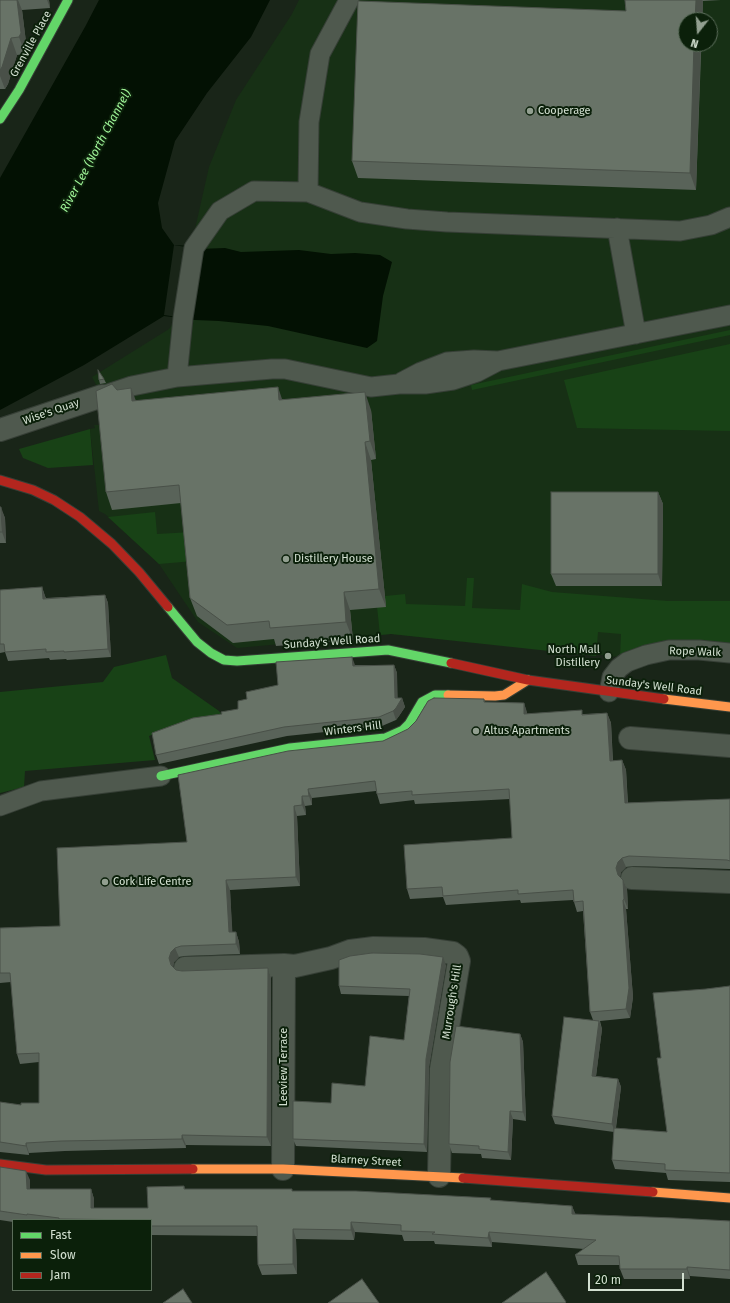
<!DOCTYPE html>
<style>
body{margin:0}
#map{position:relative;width:730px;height:1303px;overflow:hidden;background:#192518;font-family:"Fira Sans",sans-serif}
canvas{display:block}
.legend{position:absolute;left:12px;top:1219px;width:140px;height:72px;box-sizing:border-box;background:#0b200a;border:1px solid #5b6d5a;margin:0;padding:5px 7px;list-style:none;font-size:12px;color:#d3e0d1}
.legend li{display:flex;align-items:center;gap:8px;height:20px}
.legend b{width:20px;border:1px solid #5b6d5a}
.north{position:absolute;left:678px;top:12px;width:40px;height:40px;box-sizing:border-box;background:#0b200a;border:1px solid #5b6d5a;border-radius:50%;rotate:197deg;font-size:11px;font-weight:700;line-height:16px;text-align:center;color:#d3e0d1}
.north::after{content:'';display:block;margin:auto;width:14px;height:18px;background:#929f90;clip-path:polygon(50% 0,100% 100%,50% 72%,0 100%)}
.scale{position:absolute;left:588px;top:1273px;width:96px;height:18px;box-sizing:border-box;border:2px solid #d3e0d1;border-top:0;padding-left:5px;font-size:12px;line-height:14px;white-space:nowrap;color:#d3e0d1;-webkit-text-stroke:3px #0b200a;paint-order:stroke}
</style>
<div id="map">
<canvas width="730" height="1303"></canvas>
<ul class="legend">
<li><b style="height:5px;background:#63d668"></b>Fast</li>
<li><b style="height:5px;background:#ff974d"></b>Slow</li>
<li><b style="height:5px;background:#b3261e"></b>Jam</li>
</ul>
<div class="north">N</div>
<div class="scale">20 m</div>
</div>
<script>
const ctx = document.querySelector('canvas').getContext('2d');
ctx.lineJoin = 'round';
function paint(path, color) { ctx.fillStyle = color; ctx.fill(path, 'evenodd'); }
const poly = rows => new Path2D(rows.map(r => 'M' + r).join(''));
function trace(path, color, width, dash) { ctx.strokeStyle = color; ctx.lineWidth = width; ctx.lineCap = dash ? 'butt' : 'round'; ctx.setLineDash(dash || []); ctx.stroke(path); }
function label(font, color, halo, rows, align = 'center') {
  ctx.font = font + ' "Fira Sans",sans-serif'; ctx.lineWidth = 4; ctx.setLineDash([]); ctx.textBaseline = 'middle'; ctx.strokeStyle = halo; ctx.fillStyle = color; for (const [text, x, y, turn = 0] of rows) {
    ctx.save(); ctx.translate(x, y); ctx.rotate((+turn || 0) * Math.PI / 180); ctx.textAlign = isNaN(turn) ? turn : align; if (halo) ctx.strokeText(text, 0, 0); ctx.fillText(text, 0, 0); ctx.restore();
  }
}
paint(poly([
 [299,0,730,0,730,647,620,657,391,634,237,648,198,622,159,564,105,514,99,511,90,429,95,428,94,425,103,425,102,396,92,377,169,329,174,322,209,167,236,100,292,14],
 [686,20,710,20,710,44,686,44]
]), '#173015');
paint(poly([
 [730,330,730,335,472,390,471,385],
 [730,344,730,431,577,428,564,380],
 [90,429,93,465,48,468,23,458,19,449],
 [155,512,157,534,192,532,194,561,159,564,108,517],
 [467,578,474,578,472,608,520,610,522,584,552,592,668,601,730,601,730,647,620,657,621,634,598,632,596,656,391,634,380,635,376,597,405,594,406,604,465,606],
 [166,655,172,678,219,711,226,721,177,726,149,736,155,760,25,771,24,787,0,793,0,692,103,682,114,667]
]), '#184216');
paint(poly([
 [99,0,270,0,251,37,207,93,175,141,158,203,162,228,174,245,191,246,198,249,225,248,241,252,299,250,331,254,355,253,380,255,392,262,383,296,377,341,367,348,268,326,219,321,195,320,164,316,84,365,0,410,0,178,85,27]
]), '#031103');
paint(poly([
 [174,245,198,249,183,318,164,315]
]), '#192518');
const lane = poly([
 [308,192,309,122,320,54,349,0],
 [617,228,636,334],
 [177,377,183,318,194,248,220,211,254,191,308,192,360,212,407,219,447,222,680,231,711,225,730,217],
 [402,382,421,372,447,362,474,360,498,361,730,315],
 [102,396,132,386,177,377,272,369,285,369,371,387,399,384,425,384,453,380,477,372,498,361],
 [609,692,612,677,619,668,627,662,646,655,669,650,699,650,730,653],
 [0,806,41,791,161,776]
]);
const street = poly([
 [0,430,102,396],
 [630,738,730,746],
 [632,878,730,882],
 [185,968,284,965,295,966,331,958,350,951,374,948,424,949,453,953,457,956,459,961,441,1069,439,1176],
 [283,1169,284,965]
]);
const fast = poly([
 [0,119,19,90,68,0],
 [168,607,197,642,211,653,224,660,237,661,388,650,451,663],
 [161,776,290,748,385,738,403,730,409,724,422,702,435,695,448,695]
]);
const slow = poly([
 [448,695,495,696,504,695,528,680],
 [664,699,730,707],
 [193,1169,283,1169,463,1178],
 [653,1192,730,1198]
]);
const jam = poly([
 [0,480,33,490,54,500,80,517,112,544,139,572,168,607],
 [451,663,528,680,664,699],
 [0,1164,46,1170,193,1169],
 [463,1178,653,1192]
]);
trace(lane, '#363f36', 21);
trace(street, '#363f36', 24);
trace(fast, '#363f36', 11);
trace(slow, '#363f36', 11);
trace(jam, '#363f36', 11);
trace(lane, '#4f594e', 19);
trace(street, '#4f594e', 22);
trace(fast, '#63d668', 9);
trace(slow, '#ff974d', 9);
trace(jam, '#b3261e', 9);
paint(poly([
 [0,0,49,0,50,8,22,10,27,50,25,54,17,55,8,84,5,89,0,89],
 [625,0,721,0,703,1,696,190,358,178,352,161,626,11],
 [104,379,106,383,100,384,99,380],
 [117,390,135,401,282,399,371,410,376,459,371,460,386,607,350,610,353,640,276,646,274,639,233,643,197,616,190,598,181,503,112,510,106,492],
 [658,492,663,504,662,586,556,586,551,574],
 [0,507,5,518,6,543,0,543],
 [42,587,45,596,46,598,105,595,108,603,111,657,67,660,66,659,50,660,49,658,8,661,5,652,0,653,0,590],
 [355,665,394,665,397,673,397,698,402,698,405,707,399,716,396,720,382,726,287,736,159,764,156,755,221,714,238,709,247,699,278,685],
 [484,699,485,702,524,703,527,714,584,714,607,713,611,723,613,761,622,760,626,770,628,803,730,799,730,869,633,866,626,867,621,872,620,877,623,880,627,889,628,909,626,909,633,997,630,1018,600,1021,602,1029,596,1076,618,1079,621,1087,616,1128,667,1132,661,1058,706,989,730,986,730,1182,668,1180,666,1173,615,1169,612,1160,614,1132,555,1124,552,1116,593,1020,590,1012,583,911,577,912,574,902,573,900,521,903,520,900,446,905,443,897,410,899,407,889,512,838,510,799,415,804,414,800,380,804,377,794,376,791,312,798,312,805,305,806,306,815,297,816,300,886,230,890,232,932,236,932,239,942,240,954,184,956,179,957,174,962,173,967,176,970,182,971,268,968,271,978,271,1146,186,1145,186,1148,65,1151,29,1153,29,1155,0,1152,0,1102,21,1105,39,1103,39,1062,20,1064,17,1054,11,982,0,983,0,928,60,926,187,842,383,741],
 [446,965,429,1067,427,1152,296,1146,293,1139,331,1103,365,1086,404,1040,409,996,341,994,339,986],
 [520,1034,523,1042,526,1121,513,1119,511,1160,482,1158,481,1154,452,1153,449,1144],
 [0,1167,30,1180,30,1189,91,1189,94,1199,94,1208,148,1208,184,1186,185,1189,292,1189,292,1191,491,1200,572,1206,575,1214,730,1221,730,1279,690,1276,690,1279,624,1279,620,1269,620,1265,578,1265,575,1255,584,1249,492,1242,492,1247,435,1244,434,1241,404,1241,402,1235,355,1232,354,1240,296,1239,297,1274,262,1275,258,1265,257,1236,151,1235,151,1253,151,1220,13,1220,13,1222,0,1220]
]), '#596359');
paint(poly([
 [17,0,18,0,22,10,27,50,25,54,19,37],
 [47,0,49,0,50,8],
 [696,0,702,0,703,1,702,20,695,20],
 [11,38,17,55,8,84,5,89,0,76,0,70],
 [694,44,701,44,696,190,690,173],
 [278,387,284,405,279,400],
 [131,388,138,406,132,401],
 [365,392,371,410,376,459,370,441],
 [365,442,371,460,386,607,379,589],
 [658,492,663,504,662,586,658,574],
 [1,507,5,518,6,543,2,532],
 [42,587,45,596,46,607,43,599],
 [344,592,350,610,353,640,346,622],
 [105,595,108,603,111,657,108,649],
 [352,657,355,665,356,674,353,666],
 [394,665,397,673,398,705,402,698,405,707,399,716,396,720,393,711,395,698],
 [524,703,527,712,527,724,524,714],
 [607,713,611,723,613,770,610,761],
 [622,760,626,770,628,813,625,803],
 [308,789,312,798,312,805,309,796],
 [302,796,305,806,306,815,302,805],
 [294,806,297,816,300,886,296,877],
 [622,858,626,867,621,872,620,878,618,875,616,868,618,862],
 [226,880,230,890,233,942,229,932],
 [623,880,627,889,628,909,624,899],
 [623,900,626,909,633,997,630,1018,626,1009],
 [236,932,239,942,240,954,236,944],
 [175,948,179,957,174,962,173,968,175,975,169,958,171,952],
 [443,957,446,965,429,1067,427,1152,424,1144,426,1059],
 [268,968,271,978,271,1146,267,1137],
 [599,1021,602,1029,595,1084,592,1076],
 [520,1034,523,1042,526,1121,523,1112],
 [618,1079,621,1087,615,1133,612,1124],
 [510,1111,513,1119,511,1160,508,1152],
 [182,1135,186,1145,186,1148,182,1139],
 [26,1143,29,1153,29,1155,26,1146],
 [26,1171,30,1180,30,1198,27,1189],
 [91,1189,94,1199,94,1217,91,1208],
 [572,1206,576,1215,572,1214],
 [351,1222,355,1232,354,1240,351,1230],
 [293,1229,296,1239,297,1274,293,1264],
 [489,1232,492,1242,492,1247,488,1238],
 [687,1267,690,1276,690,1279,687,1269]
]), '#495048');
const building = poly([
 [0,0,17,0,21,33,19,37,11,38,2,67,0,70,0,0],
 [625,0,696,0,695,20,686,20,686,44,694,44,690,173,352,161,358,1,626,11,625,0],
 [98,370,104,379,99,380,98,370],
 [112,384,117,390,131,388,132,401,278,387,279,400,365,392,370,441,365,442,379,589,344,592,346,622,270,628,269,621,227,625,190,598,179,485,106,492,96,391,112,384],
 [551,492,658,492,658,574,551,574,551,492],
 [0,507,1,507,2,532,0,532,0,507],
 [42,587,43,599,105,595,108,649,64,652,64,651,46,652,46,649,5,652,4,644,0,644,0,590,42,587],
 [352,657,353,666,394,665,395,698,402,698,396,708,393,711,379,717,284,727,156,755,152,733,193,718,222,714,221,712,238,709,238,701,247,699,246,692,278,685,276,662,352,657],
 [434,698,484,699,484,702,524,703,524,714,582,710,582,715,607,713,610,761,622,760,625,803,730,799,730,861,727,860,629,856,622,858,618,862,616,868,618,875,623,880,624,899,623,900,629,988,626,1009,590,1012,583,901,574,902,573,890,518,894,518,890,443,896,442,887,407,889,404,845,512,838,509,789,412,795,412,791,377,794,375,781,308,789,309,796,302,796,302,805,294,806,296,877,226,880,229,932,236,932,236,944,181,946,175,948,171,952,169,958,171,965,176,970,182,971,268,968,267,1137,182,1135,182,1139,61,1141,26,1143,26,1146,0,1142,0,1102,21,1105,21,1103,39,1103,39,1053,17,1054,10,973,0,973,0,928,60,926,57,848,187,842,178,775,288,751,383,741,408,729,416,721,428,701,434,698],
 [372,953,420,954,443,957,426,1059,424,1144,293,1139,293,1101,331,1103,332,1083,365,1086,370,1036,404,1040,410,989,339,986,339,960,350,956,372,953],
 [730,986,730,1173,665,1170,665,1164,612,1160,614,1128,667,1132,657,1058,661,1058,653,993,706,989,730,986],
 [564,1017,599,1021,592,1076,618,1079,612,1124,552,1116,564,1017],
 [456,1026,520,1034,523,1112,510,1111,508,1152,479,1149,479,1146,449,1144,450,1062,456,1026],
 [0,1167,26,1171,27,1189,91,1189,91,1208,148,1208,147,1187,184,1186,184,1189,292,1189,292,1191,356,1191,491,1198,490,1200,572,1206,572,1214,674,1218,730,1221,730,1270,687,1267,687,1269,620,1269,619,1256,575,1255,596,1240,489,1232,488,1238,432,1234,435,1232,401,1231,401,1225,351,1222,351,1230,293,1229,293,1264,258,1265,257,1226,151,1226,151,1220,148,1220,148,1219,148,1220,59,1219,59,1218,27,1214,27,1215,0,1211,0,1167],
 [546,1272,566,1302,565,1303,502,1303,546,1272],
 [362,1279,379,1303,328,1303,362,1279],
 [183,1289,192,1303,163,1303,183,1289]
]);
paint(building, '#687367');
trace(building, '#495048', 1);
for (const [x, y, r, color] of [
 [530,111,4,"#929f90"],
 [286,559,4,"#929f90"],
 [608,656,4,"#929f90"],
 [476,731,4,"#929f90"],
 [105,882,4,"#929f90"]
]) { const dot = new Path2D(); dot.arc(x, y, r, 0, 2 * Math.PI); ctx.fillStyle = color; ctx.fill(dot); trace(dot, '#0b200a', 1.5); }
label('11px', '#d3e0d1', '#0b200a', [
 ["Grenville Place",31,44,-61],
 ["Wise's Quay",51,412,-19],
 ["Sunday's Well Road",332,642,-4],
 ["Rope Walk",695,652,2],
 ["Sunday's Well Road",654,686,7],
 ["Winters Hill",353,729,-7],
 ["Murrough's Hill",452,1002,-81],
 ["Leeview Terrace",284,1067,-90],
 ["Blarney Street",366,1161,3]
]);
label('11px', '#d3e0d1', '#0b200a', [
 ["Cooperage",538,111],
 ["Distillery House",294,559],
 ["North Mall",600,650,"right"],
 ["Distillery",600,663,"right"],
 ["Altus Apartments",484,731],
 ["Cork Life Centre",113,882]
], 'left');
label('italic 12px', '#9ef397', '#0b200a', [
 ["River Lee (North Channel)",96,151,-62]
]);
</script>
